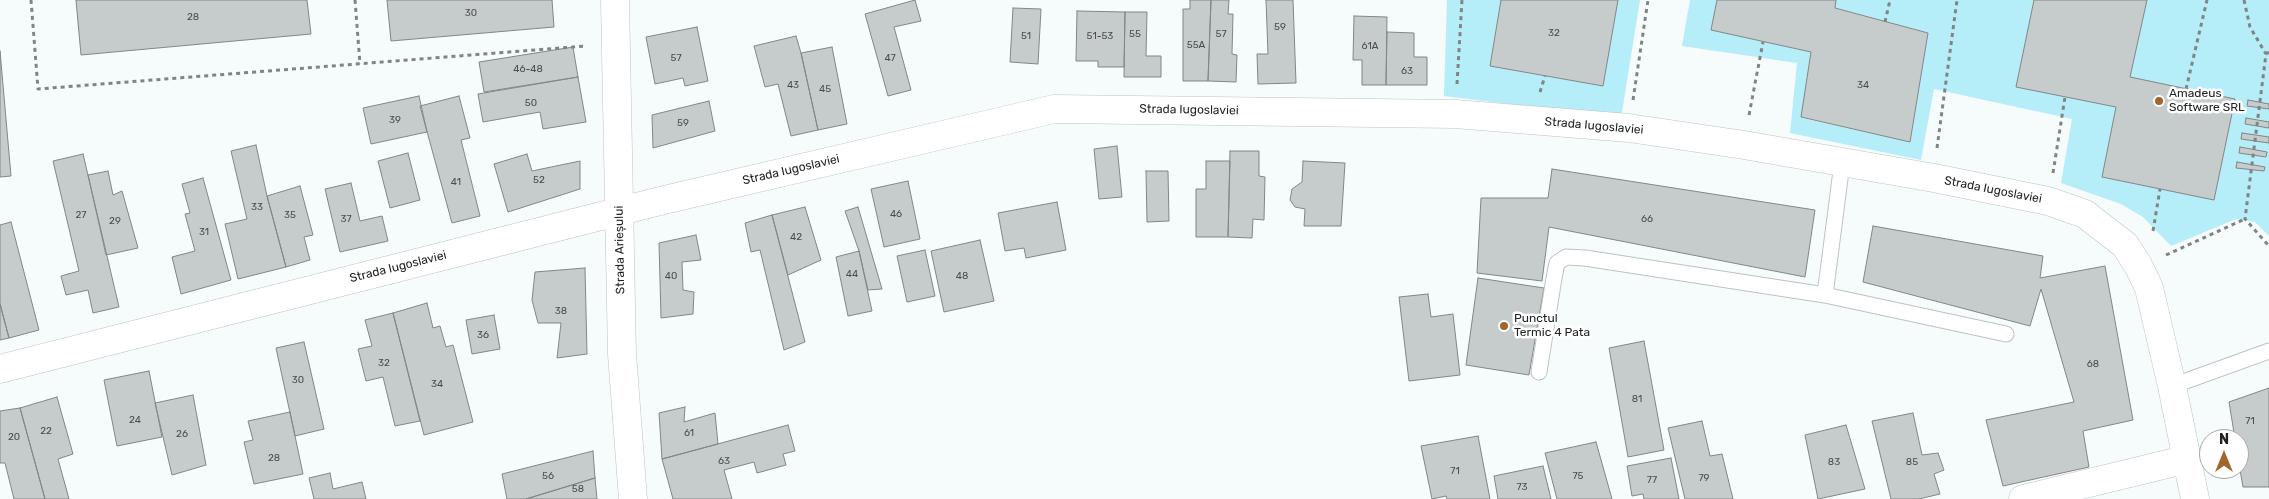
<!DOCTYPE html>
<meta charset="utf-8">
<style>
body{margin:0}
#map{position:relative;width:2269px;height:499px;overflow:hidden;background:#f6fbfc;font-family:Rubik,sans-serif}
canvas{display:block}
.north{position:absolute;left:2199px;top:429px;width:50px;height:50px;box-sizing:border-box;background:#fff;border:1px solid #a6a7a7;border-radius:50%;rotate:0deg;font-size:14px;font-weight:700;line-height:20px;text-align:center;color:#212323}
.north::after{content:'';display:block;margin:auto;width:18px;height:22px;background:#a3652b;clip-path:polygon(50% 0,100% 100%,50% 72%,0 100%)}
</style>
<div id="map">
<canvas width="2269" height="499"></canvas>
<div class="north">N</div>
</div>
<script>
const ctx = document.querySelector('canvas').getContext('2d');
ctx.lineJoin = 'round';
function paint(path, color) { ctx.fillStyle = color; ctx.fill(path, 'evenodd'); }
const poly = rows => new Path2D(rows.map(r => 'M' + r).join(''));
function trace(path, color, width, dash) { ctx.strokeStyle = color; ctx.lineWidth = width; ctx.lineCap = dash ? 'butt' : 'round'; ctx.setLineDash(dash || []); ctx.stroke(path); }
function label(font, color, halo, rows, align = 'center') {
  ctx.font = font + ' Rubik,sans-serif'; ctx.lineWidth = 5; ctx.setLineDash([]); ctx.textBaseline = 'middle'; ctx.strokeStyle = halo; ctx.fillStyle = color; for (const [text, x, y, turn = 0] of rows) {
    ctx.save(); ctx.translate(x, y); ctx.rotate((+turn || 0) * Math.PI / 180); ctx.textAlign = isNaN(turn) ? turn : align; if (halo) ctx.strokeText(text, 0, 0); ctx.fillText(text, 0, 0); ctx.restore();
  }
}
paint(poly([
 [1447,0,1501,0,1490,66,1603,86,1618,0,1640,0,1621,118,1444,96],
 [1690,0,1717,0,1711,30,1811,52,1802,118,1910,142,1928,33,1835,8,1836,0,2034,0,2017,87,2116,107,2102,177,2214,200,2130,77,2147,0,2269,0,2269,236,2255,222,2236,219,2171,246,2143,217,2121,204,2061,183,2072,119,1934,89,1921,160,1790,133,1797,63,1682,46]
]), '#b5edf8');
const building = poly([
 [76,0,307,0,311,34,81,55,76,0],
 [387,0,552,0,554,27,391,41,387,0],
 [915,0,921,21,894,27,911,90,888,96,865,14,915,0],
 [1190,0,1211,0,1208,81,1183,81,1183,9,1190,9,1190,0],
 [1211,0,1229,0,1228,14,1233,14,1232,54,1237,55,1236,82,1208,81,1211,0],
 [1266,0,1293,0,1296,83,1258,84,1257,54,1268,54,1266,0],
 [1501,0,1618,0,1603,86,1490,66,1501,0],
 [1717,0,1836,0,1835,8,1928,33,1910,142,1801,117,1811,52,1711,30,1717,0],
 [2034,0,2147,0,2130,77,2235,99,2214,200,2102,177,2116,107,2016,87,2034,0],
 [1013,8,1041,9,1038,64,1010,62,1013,8],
 [1077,11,1125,12,1124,67,1098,67,1098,61,1076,61,1077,11],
 [1125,12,1147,12,1146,56,1161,56,1161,77,1124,77,1125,12],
 [1354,16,1387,17,1386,85,1362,85,1362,60,1353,60,1354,16],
 [697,27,708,81,685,86,683,78,655,84,646,37,697,27],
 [1387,32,1414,33,1414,57,1427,57,1427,85,1386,85,1387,32],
 [796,36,801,53,818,130,791,136,778,84,765,87,754,46,796,36],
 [573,47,578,77,484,92,479,62,573,47],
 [832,47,847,124,818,130,801,53,832,47],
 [0,51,11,176,0,177,0,51],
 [578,77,586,122,543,129,540,112,483,122,478,94,578,77],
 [419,96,427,132,371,144,363,108,419,96],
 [459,96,470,138,461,140,480,216,452,223,420,106,459,96],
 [2248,100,2269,104,2269,109,2247,106,2248,100],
 [709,101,715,131,653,148,652,115,709,101],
 [2246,118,2269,122,2269,128,2245,124,2246,118],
 [2242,133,2269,137,2269,143,2241,139,2242,133],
 [256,145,267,196,286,267,238,279,225,224,247,219,231,151,256,145],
 [1117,146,1122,197,1099,199,1094,149,1117,146],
 [2240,147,2267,152,2266,157,2239,153,2240,147],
 [1230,151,1259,151,1259,176,1265,177,1264,220,1253,219,1252,238,1228,237,1230,151],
 [408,153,420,200,390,208,378,161,408,153],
 [83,154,119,307,93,313,88,290,66,295,61,276,79,271,53,161,83,154],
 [527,154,532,171,580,161,580,189,508,212,494,164,527,154],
 [1206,161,1230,161,1228,237,1196,237,1196,189,1206,189,1206,161],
 [1303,161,1345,163,1341,226,1304,226,1305,209,1295,207,1290,200,1292,189,1302,182,1303,161],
 [2237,162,2265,167,2264,171,2236,168,2237,162],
 [1552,169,1815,210,1805,277,1549,227,1542,281,1477,273,1481,198,1548,198,1552,169],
 [108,171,113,195,122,191,138,248,106,255,88,175,108,171],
 [1146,171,1168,171,1169,221,1147,222,1146,171],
 [203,178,231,280,181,294,172,257,195,251,185,214,190,213,182,184,203,178],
 [908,181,920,239,884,247,871,189,908,181],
 [351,183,360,221,382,216,388,241,340,252,325,189,351,183],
 [300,186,313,235,304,237,310,260,286,267,267,196,300,186],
 [1057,202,1066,250,1026,258,1024,248,1005,251,998,213,1057,202],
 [805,207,821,260,788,275,772,215,805,207],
 [858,207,882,289,868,290,859,251,845,211,858,207],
 [772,215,805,342,784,350,760,250,751,252,745,223,772,215],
 [11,222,39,330,9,338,0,304,0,225,11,222],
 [1873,226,2043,256,2040,278,2105,266,2133,420,2083,431,2089,467,2003,486,1986,420,2074,402,2041,289,2030,326,1863,282,1873,226],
 [696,235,701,260,682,262,683,290,694,292,693,314,661,318,659,243,696,235],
 [980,240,994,301,944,312,931,251,980,240],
 [925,250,935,296,907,302,897,256,925,250],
 [859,251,872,311,848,316,836,257,859,251],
 [585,268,587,354,557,358,561,323,538,323,532,300,535,272,585,268],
 [1478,278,1544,288,1529,375,1466,365,1478,278],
 [1428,294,1431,317,1453,314,1460,375,1409,381,1399,297,1428,294],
 [427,303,433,328,440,326,446,347,453,345,473,422,424,435,393,313,427,303],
 [0,304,9,338,0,340,0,304],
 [393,313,420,421,395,426,383,377,366,381,358,349,372,346,365,320,393,313],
 [494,315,500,349,472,354,466,320,494,315],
 [1644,341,1664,450,1628,457,1609,348,1644,341],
 [304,342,324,429,295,436,276,348,304,342],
 [149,371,162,437,117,446,104,380,149,371],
 [2269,388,2269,487,2243,487,2239,464,2239,439,2235,439,2229,402,2269,388],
 [193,395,206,465,172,475,155,403,193,395],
 [57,397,73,454,58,459,69,499,45,499,20,408,57,397],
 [685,407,684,422,715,413,718,444,662,459,659,413,685,407],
 [20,408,45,499,14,499,5,463,0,463,0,411,20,408],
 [290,412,303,474,254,484,244,442,253,440,248,421,290,412],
 [1913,413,1922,455,1938,453,1944,470,1934,474,1940,494,1919,499,1891,499,1872,421,1913,413],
 [1702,421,1710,456,1722,454,1733,499,1685,499,1668,428,1702,421],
 [788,425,795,451,783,454,786,465,757,473,754,462,724,470,732,499,673,499,662,459,788,425],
 [1846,425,1865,489,1818,499,1805,435,1846,425],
 [1478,436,1490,499,1447,499,1446,496,1432,499,1421,446,1478,436],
 [1596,442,1612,499,1557,499,1545,453,1596,442],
 [593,451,595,478,526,499,507,499,502,474,593,451],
 [1671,458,1679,499,1644,499,1643,494,1632,496,1627,466,1671,458],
 [1543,466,1551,499,1498,499,1494,476,1543,466],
 [330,473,333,489,362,482,366,499,314,499,309,478,330,473],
 [595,478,597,499,526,499,595,478]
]);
paint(building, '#c6cbcc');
trace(building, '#818687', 1);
const service = poly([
 [1825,295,1842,163],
 [1539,372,1554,278,1557,263,1566,257,1585,258,1825,295,2006,334],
 [2172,386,2269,351]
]);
const minor = poly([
 [615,0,622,354,633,499],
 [0,369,664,200,1054,109,1455,114,1629,128,1744,145,1934,178,2048,201,2085,214,2125,245,2138,265,2149,288,2172,386,2195,499],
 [2023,499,2188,459]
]);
trace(service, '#bdc3c4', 17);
trace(minor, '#bdc3c4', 29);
trace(poly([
 [31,0,38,89,586,46],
 [355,0,360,64],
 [2244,0,2250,27,2266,54],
 [1885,22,1890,0],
 [2269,52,2266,54,2245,219,2269,246],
 [1457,84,1462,0],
 [2186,89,2207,0],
 [1540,92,1545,76],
 [1633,100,1648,0],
 [1749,115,1763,42],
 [1937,148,1957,0],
 [2053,173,2065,97],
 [2153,231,2160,189],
 [2166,255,2245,219]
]), '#818485', 3, [4, 4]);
trace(service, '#fff', 15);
trace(minor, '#fff', 28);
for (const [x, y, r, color] of [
 [2159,101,5,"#a3652b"],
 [1504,326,5,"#a3652b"]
]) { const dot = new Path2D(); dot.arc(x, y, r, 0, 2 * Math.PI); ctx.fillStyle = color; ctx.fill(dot); trace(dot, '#fff', 2); }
label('10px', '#4a4d4d', null, [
 ["30",471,13],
 ["28",193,17],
 ["59",1280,27],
 ["32",1554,33],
 ["55",1135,34],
 ["57",1221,34],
 ["51",1026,36],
 ["51-53",1100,36],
 ["55A",1196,45],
 ["61A",1370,46],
 ["57",676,58],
 ["47",890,58],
 ["46-48",528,69],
 ["63",1407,71],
 ["43",793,85],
 ["34",1863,85],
 ["45",825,89],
 ["50",531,103],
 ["39",395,120],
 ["59",683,123],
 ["52",539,180],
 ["41",456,182],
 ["33",257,207],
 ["46",896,214],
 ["27",81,215],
 ["35",290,215],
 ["37",346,219],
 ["66",1647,219],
 ["29",115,221],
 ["31",204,232],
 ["42",796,237],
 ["44",852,274],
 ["40",671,276],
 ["48",962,276],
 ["38",561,311],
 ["36",483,335],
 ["32",384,363],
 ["68",2093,364],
 ["30",298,380],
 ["34",437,384],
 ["81",1637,399],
 ["24",135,420],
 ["71",2250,421],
 ["22",46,431],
 ["61",689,433],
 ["26",182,434],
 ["20",14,437],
 ["28",274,458],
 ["63",724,461],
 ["83",1834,462],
 ["85",1912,462],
 ["71",1455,471],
 ["56",548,476],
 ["75",1578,476],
 ["79",1704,478],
 ["77",1652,480],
 ["73",1522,487],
 ["58",578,489]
]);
label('12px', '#212323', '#fff', [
 ["Amadeus",2169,94],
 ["Software SRL",2169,108],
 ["Punctul",1514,319],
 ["Termic 4 Pata",1514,333]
], 'left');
label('12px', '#212323', '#fff', [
 ["Strada Iugoslaviei",1189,110,1],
 ["Strada Iugoslaviei",1594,126,5],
 ["Strada Iugoslaviei",791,170,-13],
 ["Strada Iugoslaviei",1993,190,11],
 ["Strada Arieșului",620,250,-91],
 ["Strada Iugoslaviei",398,267,-14]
]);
</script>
